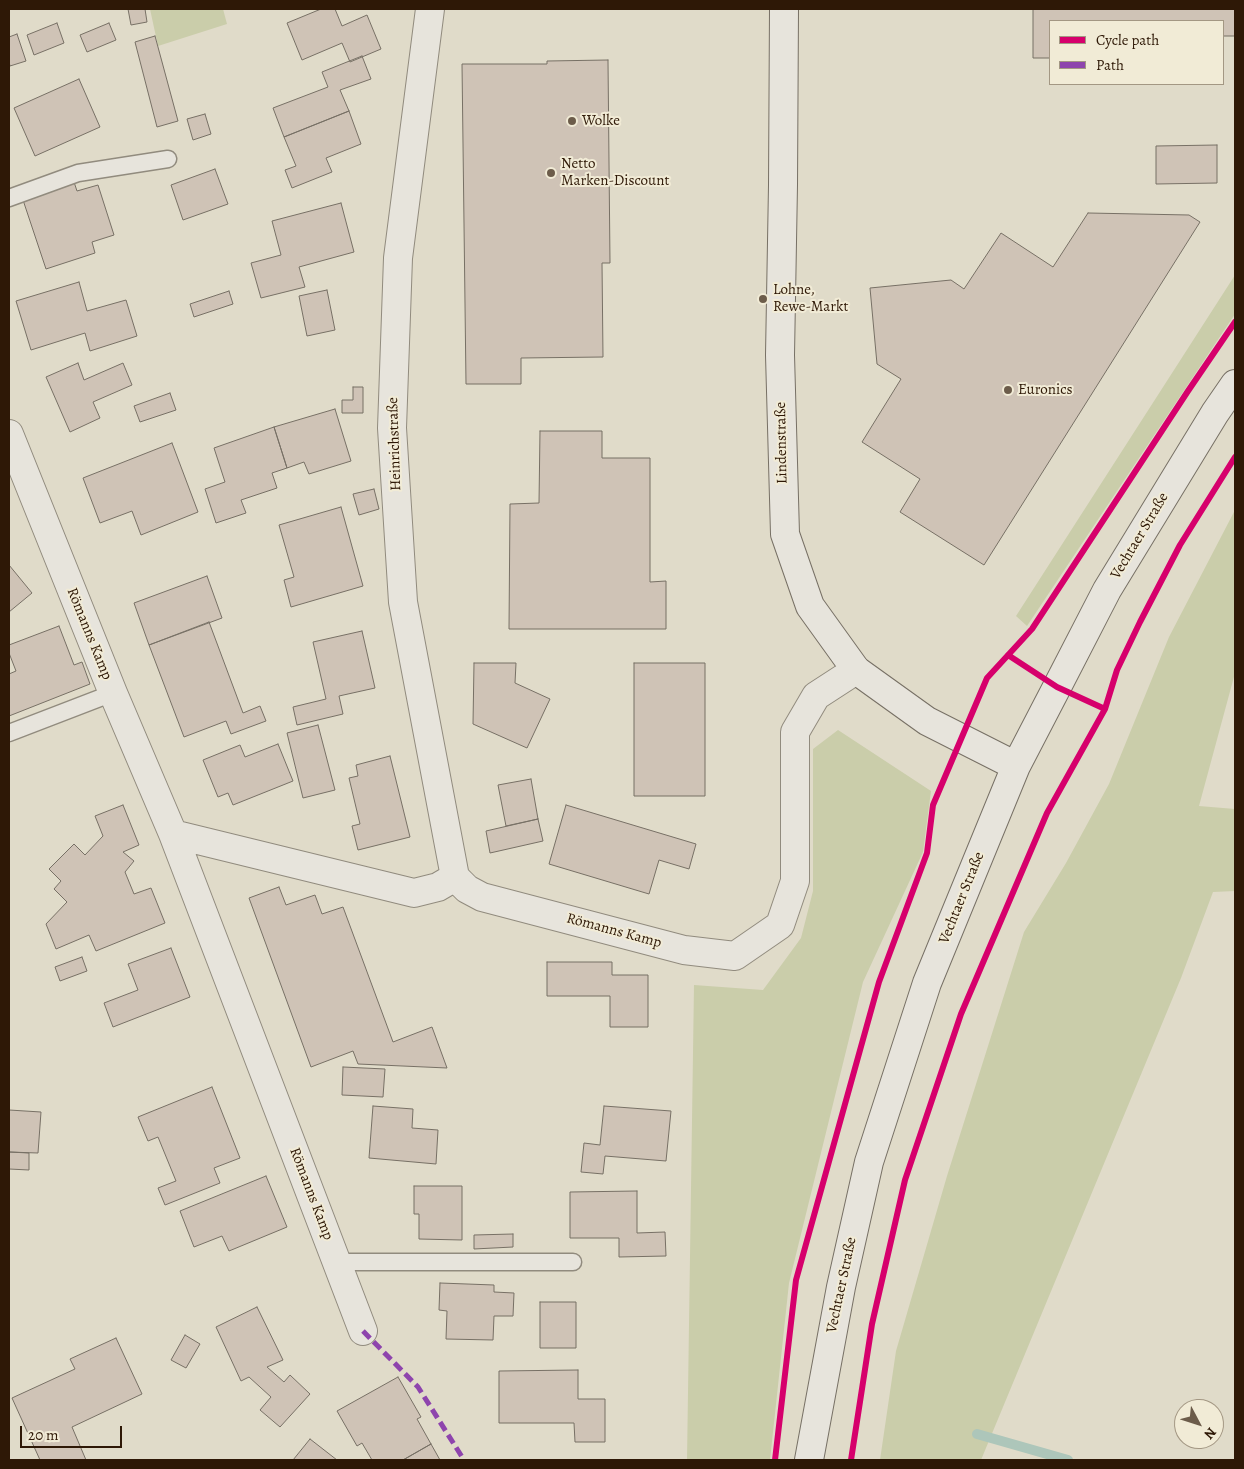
<!DOCTYPE html>
<meta charset="utf-8">
<style>
body{margin:0}
#map{position:relative;width:1244px;height:1469px;overflow:hidden;background:#e0dbc9;font-family:Alegreya,serif}
canvas{display:block}
.frame{position:absolute;inset:0;border:10px solid #2e1806;pointer-events:none}
.legend{position:absolute;left:1049px;top:20px;width:175px;height:65px;box-sizing:border-box;background:#f1ebd6;border:1px solid #a39783;margin:0;padding:6px 9px;list-style:none;font-size:15px;color:#2e1806}
.legend li{display:flex;align-items:center;gap:10px;height:25px}
.legend b{width:25px;border:1px solid #a39783}
.north{position:absolute;left:1174px;top:1399px;width:50px;height:50px;box-sizing:border-box;background:#f1ebd6;border:1px solid #a39783;border-radius:50%;rotate:130deg;font-size:14px;font-weight:700;line-height:20px;text-align:center;color:#2e1806}
.north::after{content:'';display:block;margin:auto;width:18px;height:22px;background:#6c5c4a;clip-path:polygon(50% 0,100% 100%,50% 72%,0 100%)}
.scale{position:absolute;left:20px;top:1426px;width:102px;height:22px;box-sizing:border-box;border:2px solid #2e1806;border-top:0;padding-left:6px;font-size:15px;line-height:18px;white-space:nowrap;color:#2e1806;-webkit-text-stroke:4px #f1ebd6;paint-order:stroke}
</style>
<div id="map">
<canvas width="1244" height="1469"></canvas>
<div class="frame"></div>
<ul class="legend">
<li><b style="height:6px;background:#d6006c"></b>Cycle path</li>
<li><b style="height:6px;background:#8e44ad"></b>Path</li>
</ul>
<div class="north">N</div>
<div class="scale">20 m</div>
</div>
<script>
const ctx = document.querySelector('canvas').getContext('2d');
ctx.lineJoin = 'round';
function paint(path, color) { ctx.fillStyle = color; ctx.fill(path, 'evenodd'); }
const poly = rows => new Path2D(rows.map(r => 'M' + r).join(''));
function trace(path, color, width, dash) { ctx.strokeStyle = color; ctx.lineWidth = width; ctx.lineCap = dash ? 'butt' : 'round'; ctx.setLineDash(dash || []); ctx.stroke(path); }
function label(font, color, halo, rows, align = 'center') {
  ctx.font = font + ' Alegreya,serif'; ctx.lineWidth = 4; ctx.setLineDash([]); ctx.textBaseline = 'middle'; ctx.strokeStyle = halo; ctx.fillStyle = color; for (const [text, x, y, turn = 0] of rows) {
    ctx.save(); ctx.translate(x, y); ctx.rotate((+turn || 0) * Math.PI / 180); ctx.textAlign = isNaN(turn) ? turn : align; if (halo) ctx.strokeText(text, 0, 0); ctx.fillText(text, 0, 0); ctx.restore();
  }
}
paint(poly([
 [150,9,223,9,227,24,158,46],
 [1235,275,1235,314,1027,626,1016,616],
 [1235,510,1235,673,1199,806,1235,809,1235,891,1213,892,1181,978,981,1460,880,1460,896,1351,947,1176,1024,932,1066,863,1109,784,1169,637],
 [838,730,931,791,923,852,863,982,789,1283,770,1460,687,1460,694,985,763,990,801,938,813,891,813,749]
]), '#cacdaa');
trace(poly([
 [977,1434,1068,1460]
]), '#adc6ba', 10);
const building = poly([
 [128,9,145,9,147,22,131,25,128,9],
 [321,9,335,9,342,26,367,15,381,49,350,62,342,43,302,60,287,23,321,9],
 [1033,9,1235,9,1235,36,1223,36,1223,21,1050,21,1050,58,1033,58,1033,9],
 [57,23,64,43,34,55,27,35,57,23],
 [109,23,116,40,87,52,80,35,109,23],
 [17,34,26,61,10,66,9,62,9,37,17,34],
 [155,36,178,121,157,127,135,42,155,36],
 [362,56,371,79,340,90,349,111,284,137,273,108,328,87,322,72,362,56],
 [608,60,610,263,602,263,603,357,521,358,521,384,466,384,462,64,547,64,547,61,608,60],
 [79,79,100,127,35,156,14,108,79,79],
 [349,111,361,144,326,158,332,172,292,188,285,170,296,166,284,137,349,111],
 [205,114,211,134,193,140,187,119,205,114],
 [1217,145,1217,183,1156,184,1156,146,1217,145],
 [215,169,228,204,183,220,171,185,215,169],
 [73,179,77,191,98,185,114,235,92,242,95,253,46,269,22,197,73,179],
 [341,203,354,252,299,267,305,287,261,298,251,263,281,255,272,221,341,203],
 [1088,213,1189,215,1200,222,984,565,900,512,920,479,862,442,901,379,877,364,870,288,951,280,964,289,1001,233,1053,267,1088,213],
 [79,282,87,311,126,300,137,336,90,351,85,333,31,350,16,301,79,282],
 [327,290,335,330,307,336,299,296,327,290],
 [229,291,233,304,194,317,190,304,229,291],
 [78,363,84,380,123,363,132,385,93,402,100,418,70,432,46,377,78,363],
 [353,387,363,387,363,413,342,413,342,400,353,400,353,387],
 [170,393,176,410,140,422,134,406,170,393],
 [335,409,351,461,309,474,304,462,287,468,274,427,335,409],
 [274,427,287,468,272,473,277,488,241,500,246,513,216,523,205,489,225,482,214,448,274,427],
 [540,431,602,431,602,458,650,458,650,582,666,581,666,629,509,629,510,504,539,503,540,431],
 [172,443,198,512,141,535,132,511,100,523,83,478,172,443],
 [374,489,379,509,359,515,353,494,374,489],
 [341,507,363,586,291,607,284,580,294,577,279,525,341,507],
 [9,565,32,593,9,612,9,565],
 [207,576,222,618,149,645,134,603,207,576],
 [209,622,243,713,260,706,266,721,231,734,226,721,184,737,149,645,209,622],
 [59,626,74,665,82,662,90,684,9,716,9,674,16,671,9,653,9,645,59,626],
 [362,631,375,688,339,696,343,714,297,725,293,707,326,699,313,642,362,631],
 [474,663,516,663,515,683,550,699,527,748,473,724,474,663],
 [634,663,705,663,705,796,634,796,634,663],
 [318,725,335,790,303,798,287,733,318,725],
 [278,744,293,781,233,805,228,793,218,797,203,760,240,745,245,757,278,744],
 [390,756,410,837,358,850,352,826,360,824,349,778,358,776,356,765,390,756],
 [531,779,538,819,506,826,498,785,531,779],
 [123,805,139,845,123,852,134,861,125,872,134,894,151,888,165,923,96,951,89,935,56,949,46,924,67,902,54,889,61,881,49,869,74,844,85,855,103,836,95,816,123,805],
 [566,805,696,844,689,869,659,860,649,894,549,864,566,805],
 [538,819,543,841,490,853,486,831,538,819],
 [279,887,286,905,315,895,322,914,343,907,393,1042,432,1027,447,1068,358,1064,353,1051,311,1067,249,898,279,887],
 [171,948,190,997,113,1027,104,1003,138,990,128,964,171,948],
 [82,957,87,971,60,981,55,967,82,957],
 [547,962,612,962,612,975,648,975,648,1027,610,1027,610,996,547,996,547,962],
 [343,1067,385,1069,383,1097,342,1095,343,1067],
 [212,1087,240,1158,214,1168,220,1183,165,1205,158,1188,176,1181,158,1137,148,1141,138,1117,212,1087],
 [373,1106,413,1109,412,1128,438,1130,436,1164,369,1158,373,1106],
 [604,1106,671,1111,666,1161,605,1156,603,1174,581,1172,584,1143,600,1145,604,1106],
 [9,1110,41,1112,38,1153,9,1152,9,1110],
 [9,1152,29,1153,29,1170,9,1169,9,1152],
 [266,1176,287,1227,229,1251,222,1236,194,1247,180,1211,266,1176],
 [414,1186,462,1186,462,1240,419,1239,419,1214,414,1214,414,1186],
 [637,1191,637,1233,665,1232,666,1256,619,1257,619,1238,570,1238,570,1192,637,1191],
 [513,1234,513,1247,474,1249,474,1235,513,1234],
 [440,1283,494,1285,494,1292,514,1293,513,1316,494,1316,493,1340,446,1339,447,1311,439,1310,440,1283],
 [540,1302,576,1302,576,1348,540,1348,540,1302],
 [257,1307,283,1360,267,1367,284,1382,290,1375,310,1394,280,1427,260,1410,271,1397,249,1377,241,1381,216,1327,257,1307],
 [185,1335,200,1344,186,1368,171,1360,185,1335],
 [116,1338,142,1394,72,1427,86,1460,40,1460,12,1398,75,1369,70,1359,116,1338],
 [578,1370,578,1399,605,1399,605,1442,575,1442,574,1423,499,1423,499,1371,578,1370],
 [398,1377,421,1417,417,1419,431,1444,403,1460,372,1460,362,1443,357,1446,337,1411,398,1377],
 [310,1439,337,1460,293,1460,310,1439],
 [431,1444,440,1460,403,1460,431,1444]
]);
paint(building, '#cfc3b6');
trace(building, '#777065', 1);
const lane = poly([
 [9,198,78,173,168,159],
 [9,733,113,693],
 [337,1262,573,1262]
]);
const street = poly([
 [430,9,398,258,392,428,403,602,455,877],
 [9,434,113,693,173,834,414,893,438,887,455,877,467,889,482,897,684,950,735,956,780,925,795,881,795,732,816,696,856,670],
 [173,834,363,1331]
]);
const secondary = poly([
 [784,9,783,185,780,355,785,534,810,606,856,670,927,721,1016,766],
 [809,1460,841,1287,869,1162,927,983,1016,766,1057,687,1107,590,1215,413,1235,384]
]);
trace(lane, '#918b7e', 19);
trace(street, '#918b7e', 30);
trace(secondary, '#777065', 30);
trace(lane, '#e7e4dc', 16);
trace(street, '#e7e4dc', 28);
trace(secondary, '#e7e4dc', 28);
trace(poly([
 [363,1331,418,1387,464,1460]
]), '#8e44ad', 5, [10, 5]);
trace(poly([
 [1008,655,1057,687,1105,709],
 [775,1460,796,1280,879,982,927,853,933,805,987,678,1032,629,1188,391,1235,322],
 [851,1460,872,1324,905,1180,961,1014,1047,813,1105,709,1117,670,1140,622,1180,545,1235,457]
]), '#d6006c', 6);
for (const [x, y, r, color] of [
 [572,121,5,"#6c5c4a"],
 [551,173,5,"#6c5c4a"],
 [763,299,5,"#6c5c4a"],
 [1008,390,5,"#6c5c4a"]
]) { const dot = new Path2D(); dot.arc(x, y, r, 0, 2 * Math.PI); ctx.fillStyle = color; ctx.fill(dot); trace(dot, '#f1ebd6', 2); }
label('15px', '#2e1806', '#f1ebd6', [
 ["Wolke",582,121],
 ["Netto",561,164],
 ["Marken-Discount",561,181],
 ["Lohne,",773,290],
 ["Rewe-Markt",773,307],
 ["Euronics",1018,390]
], 'left');
label('15px', '#2e1806', '#f1ebd6', [
 ["Lindenstraße",782,443,-91],
 ["Heinrichstraße",395,444,-92],
 ["Vechtaer Straße",1140,536,-59],
 ["Römanns Kamp",89,634,68],
 ["Vechtaer Straße",962,898,-68],
 ["Römanns Kamp",614,931,15],
 ["Römanns Kamp",311,1194,69],
 ["Vechtaer Straße",842,1285,-78]
]);
</script>
